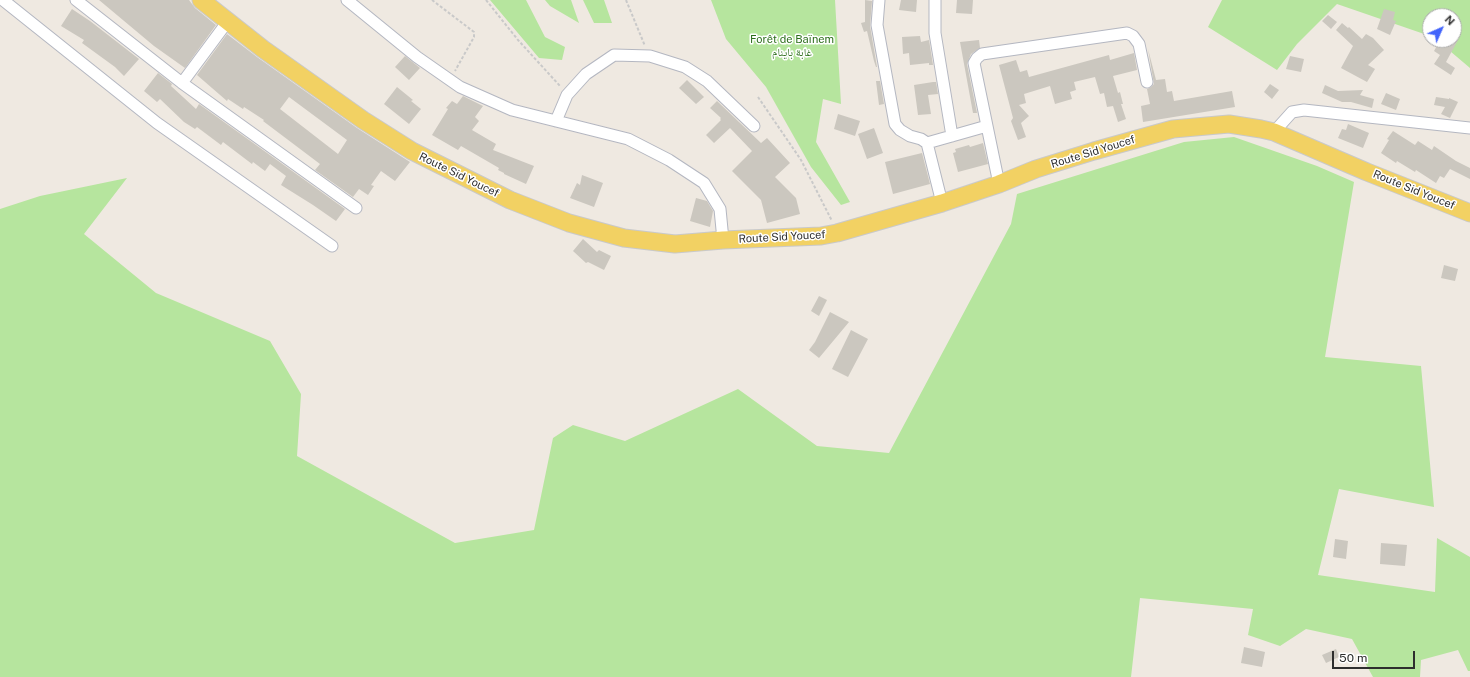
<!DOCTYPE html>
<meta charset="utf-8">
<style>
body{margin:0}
#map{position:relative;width:1470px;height:677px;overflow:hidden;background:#efe9e1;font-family:"Public Sans",sans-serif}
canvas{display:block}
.north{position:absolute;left:1422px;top:8px;width:40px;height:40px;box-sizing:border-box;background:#fff;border:1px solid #ababab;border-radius:50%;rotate:45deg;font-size:11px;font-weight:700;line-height:16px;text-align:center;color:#2e2e2e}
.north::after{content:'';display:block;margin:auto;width:14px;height:18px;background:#4264fb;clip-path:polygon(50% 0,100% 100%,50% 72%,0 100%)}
.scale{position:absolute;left:1332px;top:651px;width:83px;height:18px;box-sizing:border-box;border:2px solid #2e2e2e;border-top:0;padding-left:5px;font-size:12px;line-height:14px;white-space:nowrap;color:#2e2e2e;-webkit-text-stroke:3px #fff;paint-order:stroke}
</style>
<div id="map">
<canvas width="1470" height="677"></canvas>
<div class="north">N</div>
<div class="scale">50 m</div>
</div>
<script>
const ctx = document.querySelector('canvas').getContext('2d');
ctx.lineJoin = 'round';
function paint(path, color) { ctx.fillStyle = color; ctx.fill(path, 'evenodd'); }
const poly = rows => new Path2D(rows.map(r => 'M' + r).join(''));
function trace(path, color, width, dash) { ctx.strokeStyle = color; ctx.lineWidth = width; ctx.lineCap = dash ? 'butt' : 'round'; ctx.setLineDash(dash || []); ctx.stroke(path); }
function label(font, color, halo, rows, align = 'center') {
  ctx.font = font + ' "Public Sans","Noto Naskh Arabic",sans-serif'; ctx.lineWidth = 3; ctx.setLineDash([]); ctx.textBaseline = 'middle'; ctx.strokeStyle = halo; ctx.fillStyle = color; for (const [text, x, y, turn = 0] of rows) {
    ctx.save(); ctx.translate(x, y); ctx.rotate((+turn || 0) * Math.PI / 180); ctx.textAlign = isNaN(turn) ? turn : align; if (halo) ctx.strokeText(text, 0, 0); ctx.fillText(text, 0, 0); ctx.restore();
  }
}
paint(poly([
 [490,0,526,0,545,37,565,47,562,60,539,58],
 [545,0,571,0,579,23,550,6],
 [583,0,604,0,612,23,594,23],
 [711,0,835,0,841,104,823,99,816,142,850,202,841,205,811,167,766,87,726,39],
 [1222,0,1470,0,1470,68,1437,40,1454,40,1454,16,1430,16,1430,36,1337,4,1297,44,1277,70,1208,27],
 [1234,137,1317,166,1354,182,1325,357,1421,366,1434,507,1339,489,1318,575,1435,592,1437,538,1470,557,1470,671,1468,671,1458,650,1421,660,1420,677,1373,677,1352,639,1306,629,1280,646,1248,635,1253,609,1140,598,1131,677,0,677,0,209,40,196,127,178,84,234,156,293,270,341,301,394,297,456,455,543,534,530,553,438,573,425,625,441,738,389,817,446,889,453,1011,224,1017,194,1184,142]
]), '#b6e59e');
paint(poly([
 [99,0,189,0,195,8,216,25,185,68,154,46],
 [865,0,872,1,870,26,877,67,876,67,874,61,867,31,864,32,861,23,865,22],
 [901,0,917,0,916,12,899,10],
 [957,0,973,0,972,14,956,13],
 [72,9,90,21,139,59,124,76,115,67,82,43,84,40,61,26],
 [1384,9,1395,12,1393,20,1396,21,1390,35,1377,29],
 [1328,15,1337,22,1331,29,1322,21],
 [1342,23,1348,28,1349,27,1362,39,1366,34,1373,38,1384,50,1368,65,1375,69,1367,82,1341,68,1353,46,1336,30],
 [227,34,257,57,357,128,410,162,395,181,381,171,371,185,374,186,368,195,359,189,353,197,315,170,320,164,263,121,264,120,244,107,243,109,228,99,227,101,197,75],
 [289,97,347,140,338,154,280,109],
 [920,36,921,42,929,40,933,65,929,65,929,63,910,65,909,53,903,54,902,37],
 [1454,38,1458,40,1446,62,1455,68,1451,75,1434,64,1440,55,1434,51,1439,42,1446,46,1450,40,1454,40],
 [979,40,980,48,971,54,967,64,977,113,973,113,960,42],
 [1148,49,1156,80,1165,79,1167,92,1172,91,1174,101,1232,91,1235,107,1143,122,1141,106,1150,104,1147,89,1151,87,1154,84],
 [1134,53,1137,70,1113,76,1118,93,1120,92,1123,104,1121,104,1126,119,1118,122,1113,106,1107,107,1104,93,1100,94,1095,77,1074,82,1076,90,1070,92,1072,99,1055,104,1050,86,1024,94,1026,103,1019,105,1029,116,1021,123,1026,137,1018,140,1011,121,1013,118,999,65,1016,60,1020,72,1027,70,1029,77,1109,55,1110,60],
 [405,56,420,68,409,80,395,67],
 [1290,56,1304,59,1301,72,1286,69],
 [158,73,172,84,171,86,196,109,199,104,345,209,336,221,313,205,281,185,286,176,270,164,265,171,253,162,252,164,223,142,221,145,197,127,195,129,184,122,160,99,157,102,144,91],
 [687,80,704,97,696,104,679,88],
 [876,81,880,81,884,104,879,105],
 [933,82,936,82,938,94,928,95,931,114,918,115,914,85],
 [1270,84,1279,90,1272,99,1264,92],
 [1325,85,1338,91,1363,90,1360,95,1374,99,1372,108,1351,102,1342,102,1322,93],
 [397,87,413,100,411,101,421,109,409,124,384,104],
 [1386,93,1400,99,1396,110,1381,104],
 [463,96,483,106,475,117,479,121,472,130,496,144,493,150,534,166,526,184,504,174,504,173,498,170,499,168,461,146,458,150,432,135,448,109,446,108,452,101,457,104],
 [1436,97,1449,99,1449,98,1458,102,1450,118,1441,114,1445,107,1434,105],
 [717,101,761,143,767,138,790,163,775,177,796,198,800,214,767,223,761,200,732,171,752,151,730,128,714,143,706,135,721,120,720,119,721,118,710,108],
 [838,114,860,121,855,136,834,129],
 [1348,124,1369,133,1363,148,1338,138,1342,129,1346,130],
 [874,128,883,153,867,159,858,134],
 [1393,131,1415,145,1418,141,1432,150,1434,146,1456,161,1470,168,1470,179,1450,169,1444,178,1440,176,1436,183,1416,170,1415,172,1397,161,1396,163,1381,153,1389,140,1387,139],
 [983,143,988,164,958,172,953,153,956,152,955,149,969,145,970,147],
 [922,153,930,184,893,194,885,162],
 [582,175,603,183,594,207,570,198,577,183,580,185],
 [696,198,707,201,713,211,710,227,690,221],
 [583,239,597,252,599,250,611,256,604,270,588,262,586,263,573,251],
 [1444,265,1458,269,1455,281,1441,278],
 [819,296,827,300,819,316,811,311],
 [830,312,849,322,819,358,809,350,815,342],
 [851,330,868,339,848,377,832,369],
 [1335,539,1348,541,1346,559,1333,557],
 [1381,543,1407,545,1405,566,1380,564],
 [1244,647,1265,652,1262,667,1241,663],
 [1336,649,1339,657,1326,663,1322,655]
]), '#cbc7bf');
const minor = poly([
 [3,0,157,123,332,246],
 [76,0,182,83,356,208],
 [347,0,417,57,460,87,512,110,628,139,669,160,704,183,720,209,723,240],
 [879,0,877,25,895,124,900,130,910,136,921,139,927,143,942,203],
 [935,0,935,33,952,136],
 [182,83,228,21],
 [556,121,567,95,586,74,614,55,650,56,685,67,707,81,754,126],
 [1274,132,1292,112,1304,110,1470,128],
 [927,143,987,126],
 [999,184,974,63,977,58,982,54,1127,33,1133,36,1139,44,1147,82]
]);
const primary = poly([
 [201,0,263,49,363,120,412,151,510,200,569,223,624,238,675,244,723,240,821,236,837,233,942,203,999,184,1036,169,1094,151,1173,129,1229,124,1261,129,1274,132,1367,172,1470,213]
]);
trace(minor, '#b4b7c1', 13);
trace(primary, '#c9c9c9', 19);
trace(poly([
 [432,0,474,32,474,37,455,71],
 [486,0,518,40,560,86],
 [626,0,645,46],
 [758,97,801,160,832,221]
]), '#c9c9c9', 2, [3, 2]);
trace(minor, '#fff', 11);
trace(primary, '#f2d163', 17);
label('11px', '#2c6e1b', '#fff', [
 ["Forêt de Baïnem",792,40],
 ["غابة باينام",792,53]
]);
label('11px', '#2e2e2e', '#fff', [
 ["Route Sid Youcef",1093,152,-17],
 ["Route Sid Youcef",459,175,26],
 ["Route Sid Youcef",1414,190,22],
 ["Route Sid Youcef",782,237,-3]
]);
</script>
